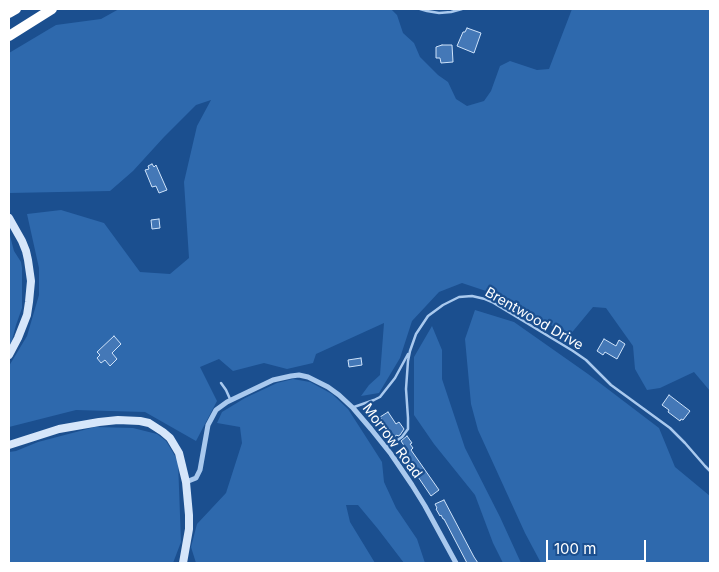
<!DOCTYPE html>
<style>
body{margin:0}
#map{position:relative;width:719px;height:572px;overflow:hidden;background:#1b4f8f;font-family:Inter,sans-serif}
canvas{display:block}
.frame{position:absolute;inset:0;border:10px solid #fff;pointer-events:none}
.scale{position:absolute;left:546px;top:540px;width:100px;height:22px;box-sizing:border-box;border:2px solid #fff;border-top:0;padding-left:6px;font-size:15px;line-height:18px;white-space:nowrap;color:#fff;-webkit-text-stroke:4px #1b4f8f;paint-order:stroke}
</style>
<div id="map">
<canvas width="719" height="572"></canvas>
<div class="frame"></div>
<div class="scale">100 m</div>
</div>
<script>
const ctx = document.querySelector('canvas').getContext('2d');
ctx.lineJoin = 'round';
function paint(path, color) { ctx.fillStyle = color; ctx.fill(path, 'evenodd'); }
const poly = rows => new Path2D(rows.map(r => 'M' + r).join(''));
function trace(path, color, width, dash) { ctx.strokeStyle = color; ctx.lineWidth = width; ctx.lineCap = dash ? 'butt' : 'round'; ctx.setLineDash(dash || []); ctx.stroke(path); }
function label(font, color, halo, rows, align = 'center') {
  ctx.font = font + ' Inter,sans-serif'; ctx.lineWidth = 4.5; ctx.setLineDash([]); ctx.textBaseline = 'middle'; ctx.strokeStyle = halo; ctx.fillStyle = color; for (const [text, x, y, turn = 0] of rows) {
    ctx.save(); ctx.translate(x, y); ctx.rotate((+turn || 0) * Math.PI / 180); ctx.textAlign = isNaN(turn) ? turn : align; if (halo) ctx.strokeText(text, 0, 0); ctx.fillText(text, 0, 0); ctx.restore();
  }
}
paint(poly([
 [119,9,391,9,397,15,403,33,414,43,420,57,438,75,448,82,456,99,467,106,484,101,491,91,500,66,510,61,537,70,549,69,572,9,710,9,710,391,694,372,660,388,647,390,635,369,633,346,606,308,593,307,569,336,504,297,462,283,439,292,412,321,400,358,379,393,361,396,369,385,380,375,384,323,316,354,313,363,287,369,264,363,233,371,219,359,200,367,217,401,196,441,145,412,76,410,9,427,9,366,27,336,39,295,39,268,27,214,61,210,104,223,140,272,170,274,189,258,184,182,197,126,211,100,196,105,164,137,133,171,110,191,9,193,9,53,56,25,101,19],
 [9,232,14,251,21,262,22,268,22,308,16,325,12,340,9,346],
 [475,310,514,322,588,374,659,428,675,467,710,496,710,563,541,563,525,533,478,430,471,404,465,339],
 [432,326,442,350,442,379,465,448,500,517,521,563,503,563,493,543,475,495,434,444,414,415,414,357],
 [293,379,310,382,332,394,348,409,382,462,384,482,396,508,417,539,425,563,404,563,378,529,358,505,346,505,350,522,375,563,196,563,191,547,197,524,226,493,242,443,240,427,217,423,222,412,245,398,277,383],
 [95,427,133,428,157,434,166,441,178,461,181,542,173,563,9,563,9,452,16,451,38,442]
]), '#2e69ad');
const building = poly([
 [467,28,481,33,474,53,457,46,463,32,465,32,467,28],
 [442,45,452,45,453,62,441,63,440,58,436,58,436,47,442,45],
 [152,164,154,167,156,165,167,190,159,193,156,186,152,187,145,170,149,169,148,166,152,164],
 [159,219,160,228,152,229,151,220,159,219],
 [114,336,121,344,112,353,117,359,110,366,105,360,101,363,97,358,100,355,97,352,114,336],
 [604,339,616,346,619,340,625,344,617,359,605,352,603,355,597,351,604,339],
 [361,358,362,365,349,367,348,360,361,358],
 [669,395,690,411,683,420,681,419,680,421,668,412,669,410,662,405,669,395],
 [388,412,396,424,399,422,404,429,400,435,398,436,397,435,392,438,387,431,389,429,380,417,388,412],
 [407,436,412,443,410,444,413,448,411,450,439,490,431,496,412,468,413,468,400,450,405,447,401,441,407,436],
 [444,500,474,557,478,563,467,563,444,519,443,519,441,515,440,516,436,509,437,508,435,504,444,500]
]);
paint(building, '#4478b7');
trace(building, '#cfe3fa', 1);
trace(poly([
 [420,9,427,11,439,13,451,12,462,9],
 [221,383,226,390,230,399],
 [354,407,374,400,380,397,395,378,408,354],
 [386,448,402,437,408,429,408,418,406,389,408,361,410,351,416,334,428,316,443,305,459,297,472,296,485,299,492,302,573,351,586,360,611,385,670,428,685,443,705,466,710,471]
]), '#a9c9ee', 2.5);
trace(poly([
 [186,482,196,478,200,470,208,425,216,410,227,402,273,380,291,376,299,375,308,377,328,387,339,395,353,408,371,429,391,454,412,485,425,506,456,563]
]), '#a9c9ee', 5);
trace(poly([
 [9,218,22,241,26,251,28,260,31,281,29,302,27,315,18,338,9,355],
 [9,445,59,429,99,422,118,420,140,421,149,423,163,432,170,438,179,453,186,482,189,515,189,529,183,563]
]), '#d6e6fa', 8);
trace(poly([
 [9,13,16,9],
 [9,36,52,9]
]), '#fff', 10);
label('14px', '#fff', '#1b4f8f', [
 ["Brentwood Drive",534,319,30],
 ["Morrow Road",392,441,53]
]);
</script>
